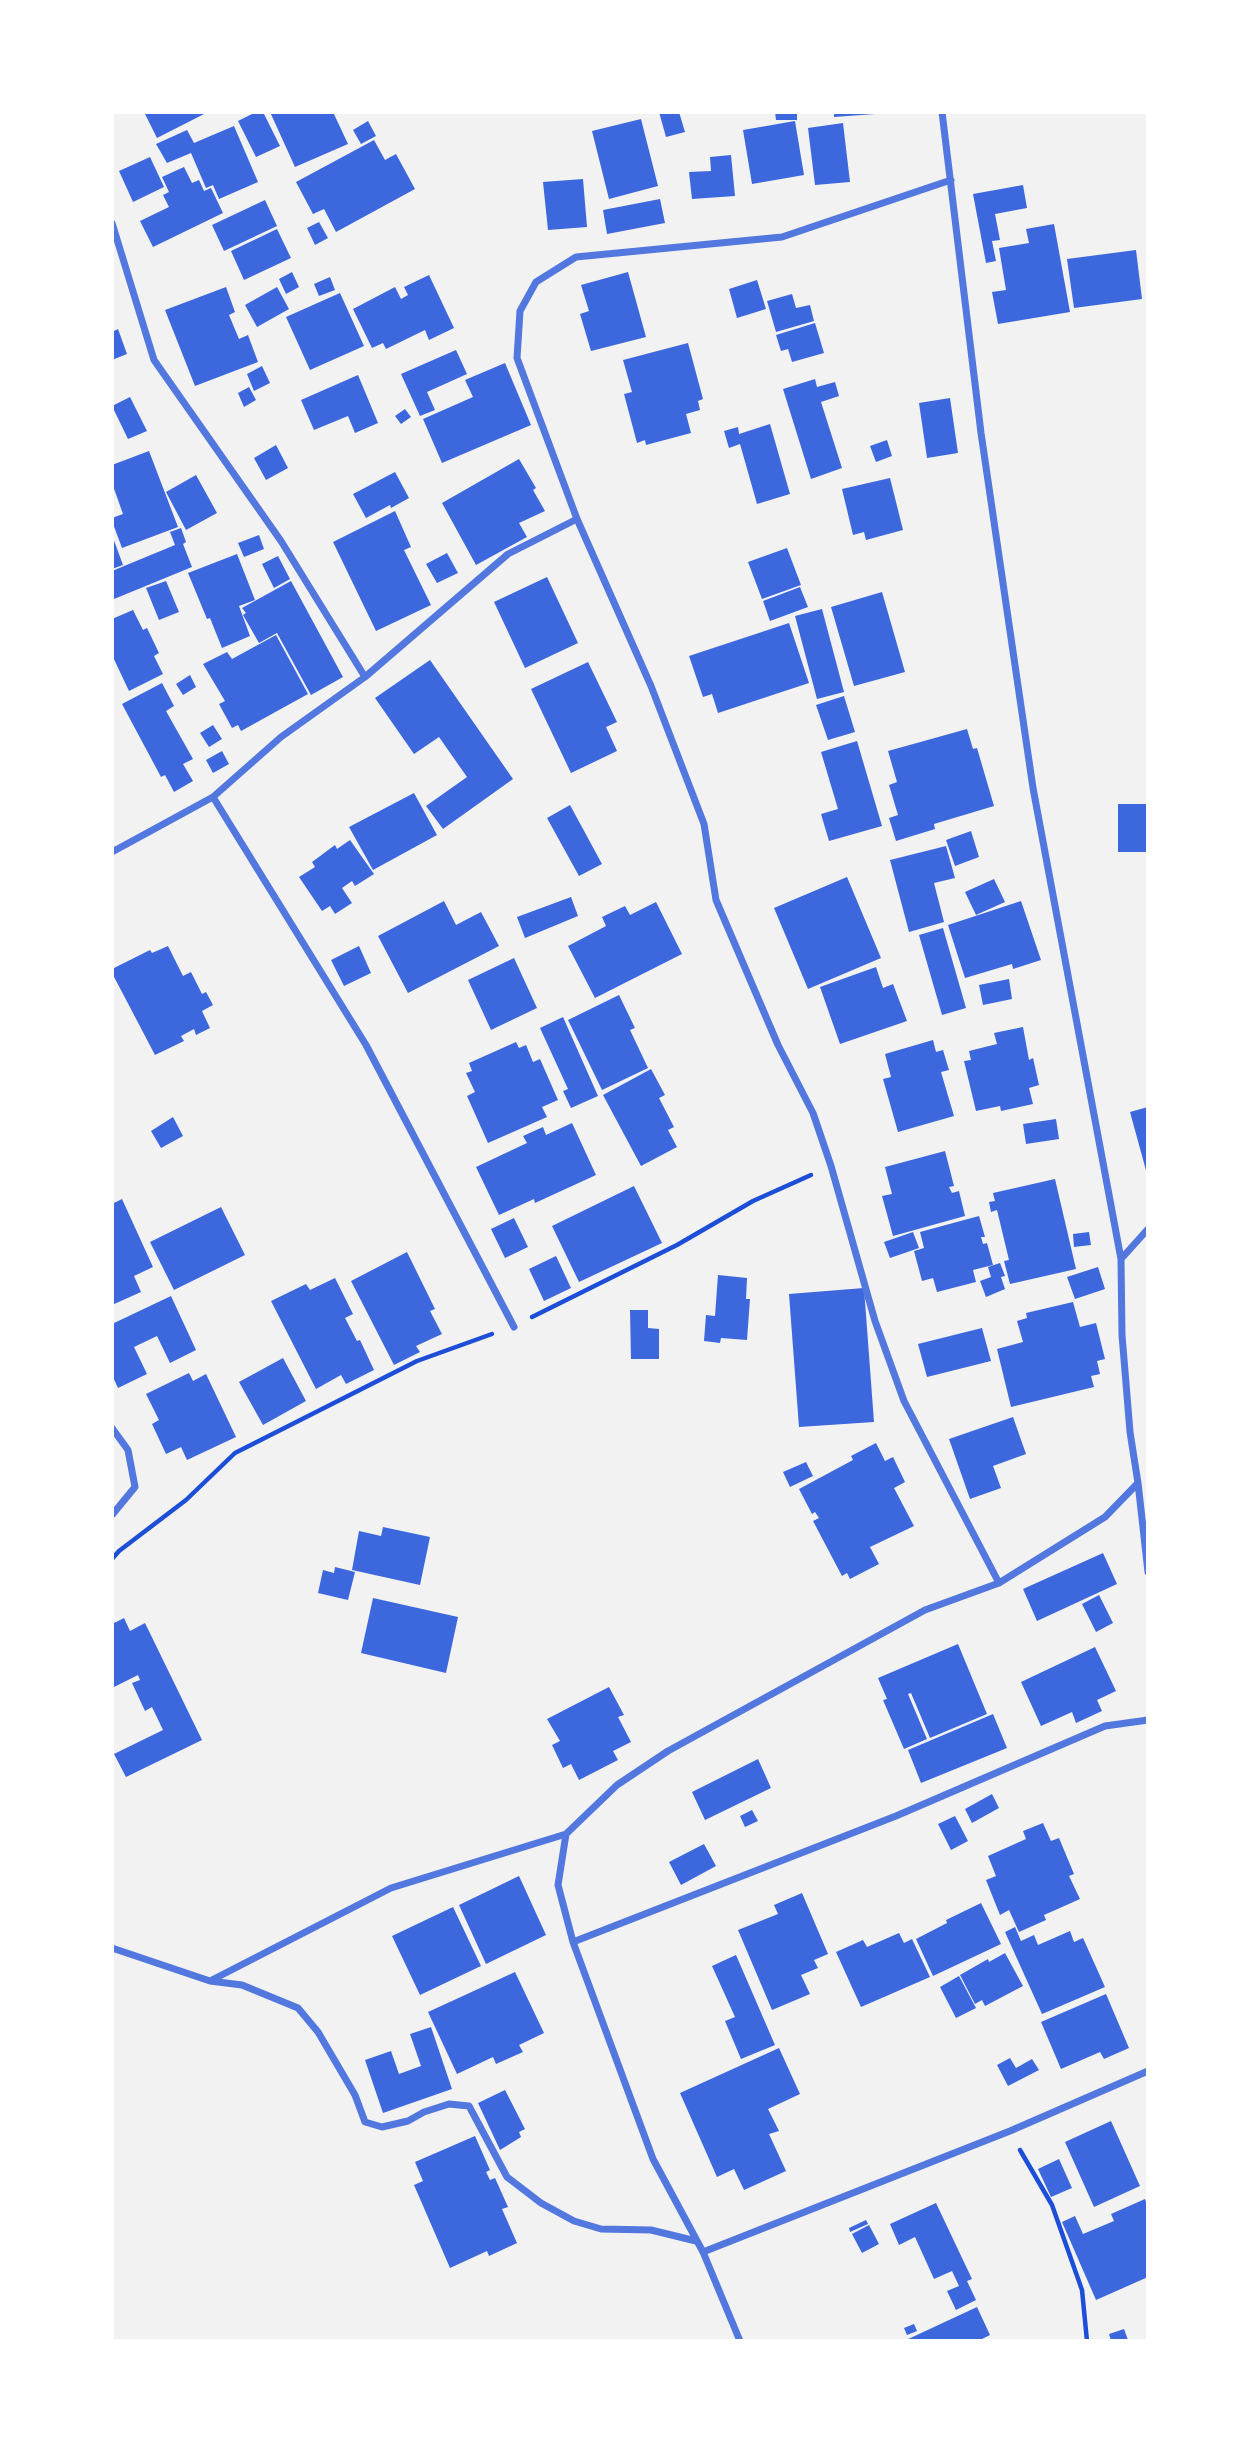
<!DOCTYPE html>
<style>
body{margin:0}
#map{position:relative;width:1260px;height:2453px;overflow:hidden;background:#f2f2f2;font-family:Roboto,sans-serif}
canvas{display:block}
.frame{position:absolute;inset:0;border:114px solid #fff;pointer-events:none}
</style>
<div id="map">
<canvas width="1260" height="2453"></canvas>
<div class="frame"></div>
</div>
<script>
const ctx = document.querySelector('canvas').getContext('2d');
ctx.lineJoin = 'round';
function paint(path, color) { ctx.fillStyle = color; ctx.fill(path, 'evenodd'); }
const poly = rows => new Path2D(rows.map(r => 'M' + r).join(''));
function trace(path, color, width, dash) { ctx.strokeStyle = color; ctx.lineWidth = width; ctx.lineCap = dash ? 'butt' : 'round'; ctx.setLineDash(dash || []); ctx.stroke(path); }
paint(poly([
 [144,112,208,112,157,138],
 [256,112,263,112,280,146,256,157,238,121],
 [270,112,333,112,348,144,295,167],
 [659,112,679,112,685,132,666,137],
 [775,112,797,112,797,120,776,120],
 [834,112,874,112,875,114,834,117],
 [641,119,658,186,609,199,592,131],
 [368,121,376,136,361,144,353,130],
 [795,121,804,175,752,184,743,130],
 [843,123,850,182,815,185,808,128],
 [234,126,258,182,219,199,213,185,206,188,191,153,167,163,156,144,187,130,194,143],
 [374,140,385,160,396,154,415,189,336,232,324,209,313,214,296,182],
 [731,155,735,196,692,199,689,172,711,171,710,157],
 [150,157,164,187,133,202,119,171],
 [184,167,192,183,199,180,204,191,211,188,223,213,153,247,140,221,169,207,163,195,169,192,162,177],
 [583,179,587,227,548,230,543,182],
 [1023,185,1027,208,995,214,1000,240,992,241,996,261,986,263,973,194],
 [660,199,665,223,607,234,603,210],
 [265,200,277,226,224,251,212,225],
 [319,222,328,238,315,245,307,228],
 [1054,224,1070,312,998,324,992,292,1006,290,999,248,1029,243,1026,229],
 [277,229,291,258,244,280,231,251],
 [1136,250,1142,299,1074,308,1067,259],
 [292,272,299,287,286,294,279,279],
 [628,272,646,337,591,351,580,314,589,311,581,285],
 [429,275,454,328,429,340,425,330,386,349,383,343,372,348,353,309,395,287,401,299,408,295,404,287],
 [330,277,335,290,319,296,314,284],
 [757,280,766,309,737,318,729,289],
 [226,287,235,312,229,315,239,339,248,335,258,362,195,386,165,310],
 [277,287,289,309,257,327,245,305],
 [340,293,364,346,310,370,286,317],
 [792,294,796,308,810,305,814,321,776,332,767,301],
 [815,323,824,353,792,362,788,349,781,351,776,335],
 [118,329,127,354,112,360,112,332],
 [688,343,703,399,698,401,700,410,686,414,691,433,646,445,645,440,637,443,624,394,632,392,623,360],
 [456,350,467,374,427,392,435,410,420,416,401,374],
 [505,363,531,425,442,463,423,419,473,397,465,380],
 [262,366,270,383,254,391,247,374],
 [358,375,378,423,355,433,348,416,314,430,301,400],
 [815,379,817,387,835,382,839,396,821,402,842,468,811,479,783,389],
 [249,387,256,400,244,407,238,393],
 [130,397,147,431,128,439,112,406],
 [950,398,958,453,927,458,919,403],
 [405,409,411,417,401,424,395,416],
 [770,424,790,494,757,504,740,444,729,448,724,431,738,427,739,434],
 [887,440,892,456,876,462,870,446],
 [276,445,288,468,266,480,254,458],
 [149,451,178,527,122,548,112,521,112,518,123,514,112,483,112,465],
 [519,459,536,488,533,490,545,511,519,523,527,537,476,565,442,503],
 [395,472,409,498,391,508,390,505,366,518,353,494],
 [196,475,217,513,186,530,166,492],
 [890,478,903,530,866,540,864,532,853,535,842,489],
 [395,511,411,547,404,550,431,605,376,631,333,542],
 [181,528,186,542,183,544,192,567,114,599,112,594,112,571,175,545,170,532],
 [112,535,123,565,112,569],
 [259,535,264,549,244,557,238,543],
 [787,548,801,585,762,599,748,562],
 [447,553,458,573,437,583,426,564],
 [237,554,255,600,239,606,250,636,222,648,210,618,207,619,188,573],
 [278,556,290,579,274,588,262,564],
 [547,577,578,643,525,668,494,602],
 [166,581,179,612,159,620,146,588],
 [291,581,343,677,311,695,277,633,259,643,243,615,246,613,242,608],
 [800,587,808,607,770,621,763,601],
 [882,592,905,672,854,686,831,607],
 [822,609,844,692,817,699,795,616],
 [133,610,143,630,147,628,159,653,154,656,163,674,129,691,112,655,112,619],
 [789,623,809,683,718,713,712,694,703,697,689,656],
 [276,635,308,694,241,731,238,725,232,728,219,704,225,701,203,664,227,652,232,659],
 [430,660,513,779,443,829,426,806,467,777,439,737,414,754,375,698],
 [588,662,617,722,606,727,617,751,571,773,531,689],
 [190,675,196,687,183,695,176,684],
 [162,683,174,706,166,711,193,759,183,764,193,781,174,792,165,775,161,777,122,704],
 [844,696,855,732,828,740,816,705],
 [213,725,222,739,209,747,200,733],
 [967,729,973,749,977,748,994,806,934,824,935,829,896,841,889,818,898,815,889,785,897,782,888,751],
 [857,741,882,826,829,841,821,814,838,809,821,752],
 [222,751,229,764,213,773,206,760],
 [414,793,437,835,373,870,349,827],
 [1118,804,1148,804,1148,852,1118,852],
 [570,805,602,864,579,876,547,818],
 [971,831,979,857,955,866,946,840],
 [350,840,374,874,355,886,352,881,342,888,352,903,335,914,330,906,322,911,299,877,315,867,312,862,335,845,337,849],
 [946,846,955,878,934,883,944,922,909,932,890,860],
 [847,877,881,958,808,989,774,908],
 [994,879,1005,902,976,915,965,892],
 [571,897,578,916,525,938,517,917],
 [444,901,456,925,481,912,499,946,408,993,378,936],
 [1021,901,1041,960,1013,969,1012,964,965,978,948,925],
 [656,902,682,954,595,998,568,946,606,926,602,917,625,906,630,915],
 [943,928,966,1008,942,1015,919,935],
 [168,946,183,976,191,972,202,994,206,992,213,1005,202,1011,210,1028,196,1035,194,1029,181,1036,184,1041,155,1055,112,973,112,969,150,950,152,953],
 [359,946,371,973,344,986,331,960],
 [514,958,537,1008,491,1030,468,980],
 [876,967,883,988,893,984,907,1021,840,1044,820,987],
 [1009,979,1012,999,983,1005,979,985],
 [619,995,635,1028,630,1030,648,1068,602,1090,568,1020],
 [563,1017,598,1096,571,1108,563,1091,568,1089,540,1028],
 [1023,1027,1029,1060,1033,1058,1039,1085,1029,1088,1033,1104,1001,1111,1000,1106,976,1111,964,1061,971,1060,969,1051,997,1044,994,1033],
 [933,1040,936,1052,943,1050,949,1070,941,1072,954,1116,898,1132,883,1079,891,1077,885,1054],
 [516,1042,519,1048,526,1045,533,1062,540,1059,558,1100,542,1107,547,1117,488,1143,467,1096,475,1092,466,1073,472,1071,469,1063],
 [651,1069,665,1095,659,1098,674,1127,668,1130,677,1147,641,1166,603,1095],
 [1148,1107,1148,1174,1147,1174,1130,1112],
 [173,1117,183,1136,161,1148,151,1131],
 [1056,1119,1059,1139,1026,1144,1023,1124],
 [572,1123,596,1175,535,1203,534,1199,499,1215,476,1167,527,1143,523,1136,543,1127,546,1135],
 [945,1151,954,1186,949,1187,952,1193,959,1191,965,1216,893,1236,882,1196,892,1194,885,1167],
 [1055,1179,1076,1269,1010,1284,1004,1261,1009,1260,997,1210,991,1212,989,1202,995,1201,993,1193],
 [634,1186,662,1243,579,1282,552,1226],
 [122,1199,153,1267,134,1276,141,1292,112,1305,112,1204],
 [221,1207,245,1255,174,1290,150,1242],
 [979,1216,985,1237,981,1237,983,1244,987,1243,993,1265,973,1270,976,1282,937,1292,933,1278,922,1281,914,1251,924,1248,920,1232],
 [514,1218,528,1247,505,1258,491,1229],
 [913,1232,919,1248,890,1258,884,1242],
 [1089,1232,1091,1245,1074,1247,1073,1234],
 [407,1252,435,1309,430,1311,442,1334,416,1346,420,1352,394,1365,351,1281],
 [556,1256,571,1288,544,1301,529,1269],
 [1000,1263,1005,1276,1001,1277,1005,1289,986,1297,980,1281,991,1277,988,1267],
 [1098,1267,1105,1289,1075,1299,1067,1277],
 [718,1275,747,1278,746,1299,750,1299,747,1340,721,1338,720,1343,704,1341,706,1315,715,1316],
 [335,1278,353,1314,345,1318,357,1341,360,1340,374,1370,346,1384,341,1375,316,1389,271,1301,306,1284,310,1290],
 [864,1288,874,1422,799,1427,789,1294],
 [171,1296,196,1350,170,1363,157,1336,134,1347,147,1374,118,1388,112,1375,112,1324],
 [1073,1302,1080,1327,1096,1323,1105,1359,1097,1361,1100,1374,1091,1376,1094,1387,1011,1407,997,1349,1023,1342,1017,1321,1027,1318,1026,1313],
 [630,1310,648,1310,648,1328,659,1329,659,1359,631,1359],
 [982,1328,991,1361,927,1377,918,1344],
 [283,1358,306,1401,263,1425,239,1382],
 [189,1373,193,1381,206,1374,236,1437,187,1460,181,1447,166,1454,152,1424,159,1420,146,1394],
 [1013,1417,1026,1454,993,1466,1001,1488,970,1499,949,1439],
 [876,1443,885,1461,893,1457,905,1482,894,1488,914,1526,870,1547,879,1564,850,1579,847,1573,842,1576,813,1521,819,1518,815,1512,812,1514,799,1489,853,1460,851,1456],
 [806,1462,813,1476,790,1487,783,1472],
 [383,1527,430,1537,420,1585,352,1570,359,1531,381,1536],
 [1103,1553,1117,1584,1037,1621,1023,1589],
 [335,1567,355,1572,348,1600,318,1593,323,1570,334,1573],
 [1099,1595,1113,1623,1096,1632,1082,1604],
 [373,1598,458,1617,446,1673,361,1653],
 [124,1618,130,1631,145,1623,202,1740,126,1777,114,1754,163,1730,152,1707,145,1711,132,1683,140,1680,138,1675,112,1688,112,1624],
 [958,1644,987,1714,930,1738,911,1693,908,1694,927,1739,904,1749,883,1700,887,1699,878,1678],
 [1095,1647,1116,1691,1097,1700,1102,1711,1076,1723,1072,1712,1041,1726,1021,1682],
 [609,1687,624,1715,618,1717,631,1742,613,1751,618,1760,579,1780,571,1764,563,1768,552,1745,560,1741,547,1719],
 [993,1714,1007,1748,921,1783,908,1750],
 [758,1759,771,1788,705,1820,692,1792],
 [992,1794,999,1808,972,1823,965,1809],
 [752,1810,758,1821,745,1827,740,1816],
 [955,1816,968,1841,951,1850,938,1824],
 [1043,1823,1051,1841,1059,1838,1074,1874,1069,1876,1080,1899,1044,1915,1046,1920,1019,1932,1009,1910,1000,1915,986,1880,996,1876,988,1856,1026,1839,1023,1831],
 [704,1844,716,1866,681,1885,669,1862],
 [519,1876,546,1935,486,1964,459,1905],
 [802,1893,828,1954,814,1960,818,1968,801,1975,810,1994,772,2010,738,1930,778,1914,774,1905],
 [981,1903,1001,1944,933,1976,916,1939,947,1923,946,1920],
 [453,1907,481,1966,420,1995,392,1936],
 [1015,1927,1021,1941,1034,1935,1038,1945,1070,1931,1074,1942,1083,1938,1105,1987,1042,2014,1005,1932],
 [899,1933,904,1943,912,1939,930,1977,861,2007,836,1952,863,1940,867,1947],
 [1005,1953,1023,1986,985,2006,982,2000,975,2004,960,1975,988,1959,989,1962],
 [736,1955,775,2045,741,2059,725,2021,735,2017,712,1966],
 [515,1972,544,2033,519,2045,523,2052,496,2064,493,2057,457,2074,428,2012],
 [959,1976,976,2008,956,2018,940,1987],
 [1106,1994,1129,2048,1104,2059,1100,2052,1061,2069,1041,2022],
 [431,2027,452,2089,383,2113,365,2060,391,2051,399,2074,421,2066,410,2034],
 [779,2048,800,2094,768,2109,779,2131,769,2134,786,2171,744,2190,734,2169,717,2177,680,2093],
 [1010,2058,1016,2068,1032,2059,1039,2070,1008,2086,997,2065],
 [505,2090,525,2129,519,2132,521,2137,500,2150,478,2103],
 [1111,2121,1140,2186,1094,2207,1065,2142],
 [475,2136,490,2170,486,2172,490,2180,495,2178,508,2207,502,2209,517,2243,489,2256,487,2251,450,2268,414,2185,423,2181,415,2162],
 [1059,2159,1072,2188,1051,2197,1038,2169],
 [1145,2199,1148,2207,1148,2277,1096,2300,1062,2222,1075,2216,1083,2234,1114,2221,1111,2214],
 [936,2203,972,2279,967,2281,976,2300,956,2310,947,2291,959,2286,952,2271,934,2279,915,2237,899,2245,890,2224],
 [866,2220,868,2224,850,2232,849,2228],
 [869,2225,879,2244,862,2253,852,2234],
 [977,2307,990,2335,978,2341,904,2341],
 [914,2324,917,2331,907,2335,904,2328],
 [1124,2329,1128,2340,1111,2341,1109,2334]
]), '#3d67dc');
trace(poly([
 [532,1317,677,1245,753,1201,811,1175],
 [112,1559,119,1551,186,1500,235,1453,417,1361,492,1334],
 [1020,2150,1052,2205,1082,2290,1087,2341]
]), '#1d4ed8', 4.5);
trace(poly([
 [942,112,981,433,1033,788,1121,1259],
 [951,180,782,237,576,257,536,282,520,311,517,358,577,519,651,686,704,824,716,900,778,1045,813,1113,831,1166,875,1321,904,1401,999,1583],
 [112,223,154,360,281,541,365,677],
 [213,797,366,1045,514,1327],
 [112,852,213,797,281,737,365,677,508,554,577,519],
 [112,1428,128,1450,135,1487,112,1515],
 [1138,1483,1148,1572],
 [573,1942,896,1816,1105,1726,1148,1720],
 [112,1948,210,1981,391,1888,566,1834],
 [210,1981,242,1985,298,2008,318,2032,355,2095,365,2122,382,2127,408,2121,424,2112,449,2104,469,2106,507,2177,541,2203,574,2221,601,2229,651,2230,696,2241],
 [703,2252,1010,2131,1148,2071],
 [740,2341,703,2252,653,2159,573,1942,558,1885,566,1834,617,1785,668,1751,925,1610,999,1583,1105,1517,1138,1483,1130,1432,1122,1335,1121,1259,1148,1229]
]), '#5277de', 7);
</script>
